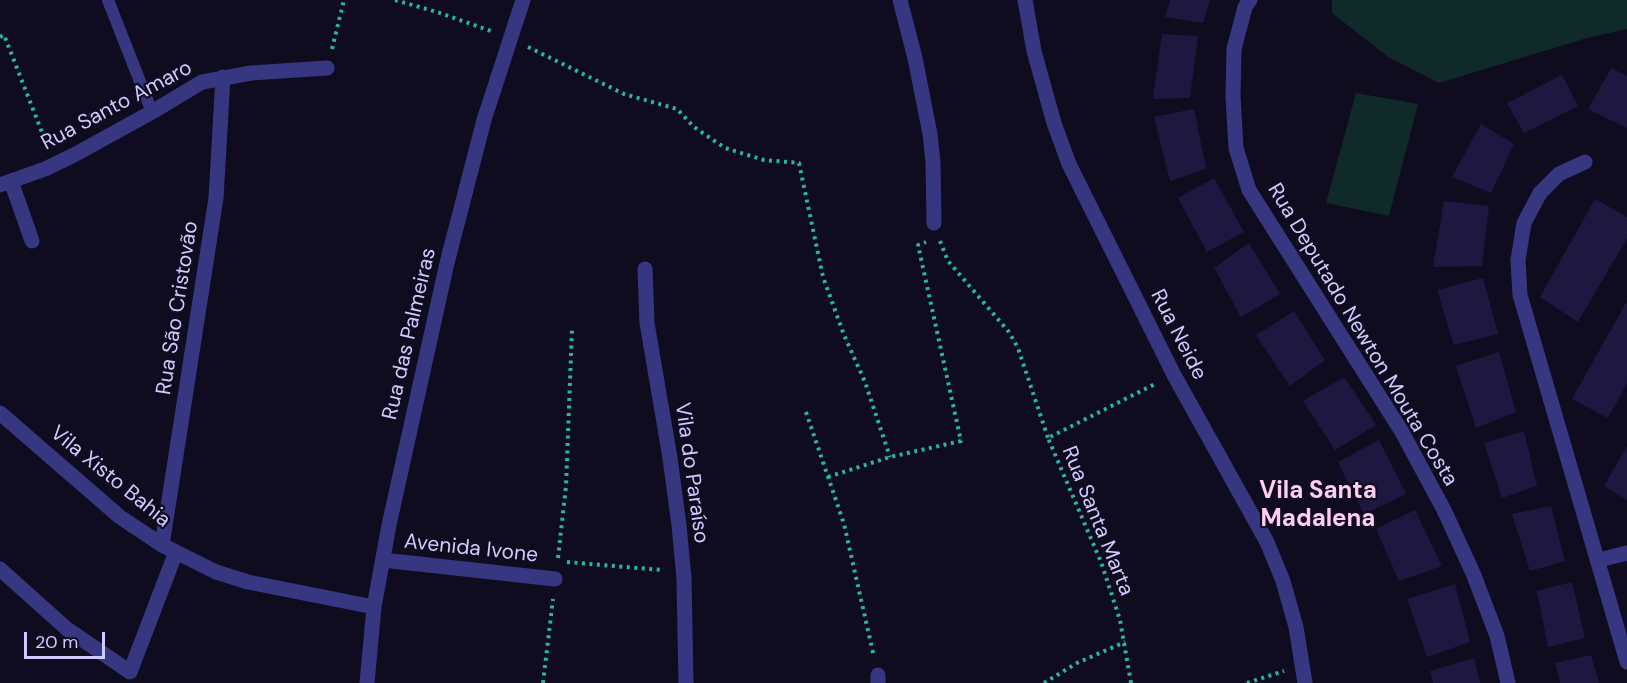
<!DOCTYPE html>
<meta charset="utf-8">
<style>
body{margin:0}
#map{position:relative;width:1627px;height:683px;overflow:hidden;background:#0f0c20;font-family:"DM Sans",sans-serif}
canvas{display:block}
.scale{position:absolute;left:24px;top:632px;width:81px;height:27px;box-sizing:border-box;border:3px solid #cfcbff;border-top:0;padding-left:8px;font-size:18px;line-height:21px;white-space:nowrap;color:#cfcbff;-webkit-text-stroke:4px #0f0c20;paint-order:stroke}
</style>
<div id="map">
<canvas width="1627" height="683"></canvas>
<div class="scale">20 m</div>
</div>
<script>
const ctx = document.querySelector('canvas').getContext('2d');
ctx.lineJoin = 'round';
function paint(path, color) { ctx.fillStyle = color; ctx.fill(path, 'evenodd'); }
const poly = rows => new Path2D(rows.map(r => 'M' + r).join(''));
function trace(path, color, width, dash) { ctx.strokeStyle = color; ctx.lineWidth = width; ctx.lineCap = dash ? 'butt' : 'round'; ctx.setLineDash(dash || []); ctx.stroke(path); }
function label(font, color, halo, rows, align = 'center') {
  ctx.font = font + ' "DM Sans",sans-serif'; ctx.lineWidth = 4.5; ctx.setLineDash([]); ctx.textBaseline = 'middle'; ctx.strokeStyle = halo; ctx.fillStyle = color; for (const [text, x, y, turn = 0] of rows) {
    ctx.save(); ctx.translate(x, y); ctx.rotate((+turn || 0) * Math.PI / 180); ctx.textAlign = isNaN(turn) ? turn : align; if (halo) ctx.strokeText(text, 0, 0); ctx.fillText(text, 0, 0); ctx.restore();
  }
}
paint(poly([
 [1332,0,1627,0,1627,29,1587,38,1439,83,1388,57,1332,13],
 [1356,93,1418,104,1389,216,1326,203]
]), '#0f2a28');
paint(poly([
 [1170,0,1210,0,1203,23,1165,17],
 [1162,34,1198,36,1190,98,1153,99],
 [1611,68,1627,76,1627,128,1588,109],
 [1562,75,1578,106,1524,133,1507,103],
 [1194,109,1206,169,1170,181,1154,117],
 [1481,124,1514,144,1491,193,1452,177],
 [1214,178,1244,232,1207,252,1178,198],
 [1595,199,1627,217,1627,238,1578,322,1540,297],
 [1444,201,1489,206,1482,266,1433,267],
 [1249,243,1280,294,1241,317,1214,268],
 [1483,278,1498,334,1454,345,1437,290],
 [1627,301,1627,383,1608,418,1572,399],
 [1294,311,1325,360,1290,386,1256,335],
 [1499,352,1516,412,1476,428,1456,366],
 [1344,377,1376,425,1335,450,1303,401],
 [1524,431,1537,486,1502,498,1484,443],
 [1379,440,1406,494,1364,514,1338,462],
 [1627,446,1627,500,1604,486],
 [1551,506,1565,561,1530,571,1512,514],
 [1415,510,1442,566,1399,581,1376,529],
 [1572,582,1585,638,1548,647,1537,591],
 [1455,584,1470,642,1427,657,1407,599],
 [1591,655,1599,683,1560,683,1555,663],
 [1474,658,1480,683,1433,683,1430,671]
]), '#1e1841');
trace(poly([
 [395,0,437,12,491,31],
 [0,37,4,35,47,145],
 [528,47,624,94,677,109,694,127,725,148,764,160,799,163,823,277,844,335,865,382,890,457],
 [332,49,344,0],
 [940,241,948,261,1009,332,1018,348,1048,438],
 [806,412,844,524,874,657],
 [828,477,890,457,961,441,918,245,926,242],
 [558,558,566,486,572,329],
 [567,562,662,570],
 [543,683,553,599],
 [1044,683,1077,663,1125,642],
 [1131,683,1120,620,1101,562,1048,438,1155,384],
 [1247,683,1284,671]
]), '#2bb3a5', 4, [3, 4.5]);
trace(poly([
 [108,0,152,112]
]), '#363780', 12);
trace(poly([
 [900,0,915,58,930,134,933,162,934,223],
 [1025,0,1034,51,1054,123,1069,164,1174,375,1267,542,1283,581,1296,627,1305,683],
 [1250,0,1245,7,1234,49,1233,96,1236,148,1249,190,1402,432,1444,510,1473,573,1497,636,1508,683],
 [1585,162,1559,174,1540,193,1524,223,1518,260,1520,295,1627,662],
 [11,181,32,241],
 [0,185,45,169,74,155,152,112,202,82,251,73,327,68],
 [645,269,647,323,670,458,679,525,684,579,686,683],
 [0,413,120,517,162,545,216,572,248,582,374,607],
 [162,545,216,198,223,77],
 [383,560,555,579],
 [1599,560,1627,553],
 [0,569,67,629,130,672,176,552],
 [878,675,878,683],
 [367,683,374,607,389,525,447,263,484,120,523,0]
]), '#363780', 15);
label('21px', '#cfcbff', '#0f0c20', [
 ["Rua Santo Amaro",117,106,-28],
 ["Rua São Cristovão",178,308,-81],
 ["Rua das Palmeiras",410,334,-77],
 ["Rua Neide",1178,335,63],
 ["Rua Deputado Newton Mouta Costa",1362,335,59],
 ["Vila do Paraíso",691,473,82],
 ["Vila Xisto Bahia",110,477,39],
 ["Rua Santa Marta",1097,521,68],
 ["Avenida Ivone",471,549,6]
]);
label('bold 24px', '#ffcdef', '#0f0c20', [
 ["Vila Santa",1318,492],
 ["Madalena",1318,520]
]);
</script>
